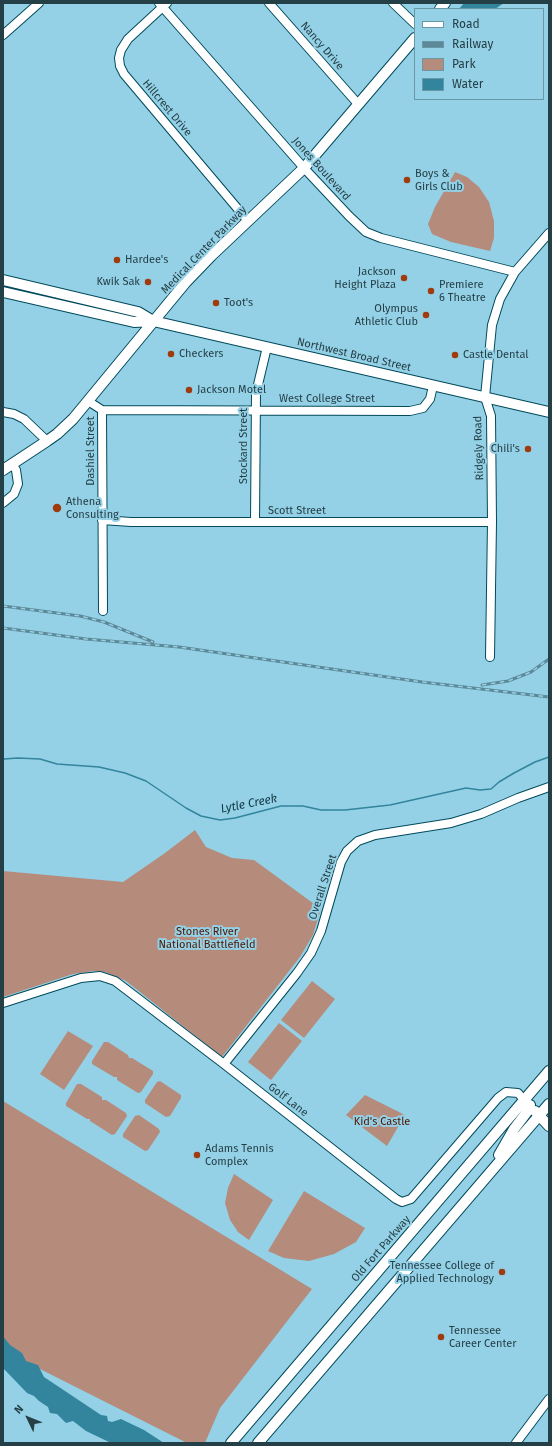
<!DOCTYPE html>
<style>
body{margin:0}
#map{position:relative;width:552px;height:1446px;overflow:hidden;background:#94d1e6;font-family:"Fira Sans",sans-serif}
canvas{display:block}
.frame{position:absolute;inset:0;border:4px solid #253f47;pointer-events:none}
.legend{position:absolute;left:414px;top:8px;width:130px;height:92px;box-sizing:border-box;background:#94d1e6;border:1px solid #6897a6;margin:0;padding:5px 7px;list-style:none;font-size:12px;color:#253f47}
.legend li{display:flex;align-items:center;gap:8px;height:20px}
.legend b{width:20px;border:1px solid #6897a6}
.north{position:absolute;left:8px;top:1398px;width:40px;height:40px;-webkit-text-stroke:3px #94d1e6;paint-order:stroke;rotate:313deg;font-size:11px;font-weight:700;line-height:16px;text-align:center;color:#253f47}
.north::after{content:'';display:block;margin:auto;width:14px;height:18px;background:#253f47;clip-path:polygon(50% 0,100% 100%,50% 72%,0 100%)}
</style>
<div id="map">
<canvas width="552" height="1446"></canvas>
<div class="frame"></div>
<ul class="legend">
<li><b style="height:5px;background:#fff"></b>Road</li>
<li><b style="height:5px;background:#5d8897"></b>Railway</li>
<li><b style="height:11px;background:#b58b7c"></b>Park</li>
<li><b style="height:11px;background:#32859d"></b>Water</li>
</ul>
<div class="north">N</div>
</div>
<script>
const ctx = document.querySelector('canvas').getContext('2d');
ctx.lineJoin = 'round';
function paint(path, color) { ctx.fillStyle = color; ctx.fill(path, 'evenodd'); }
const poly = rows => new Path2D(rows.map(r => 'M' + r).join(''));
function trace(path, color, width, dash) { ctx.strokeStyle = color; ctx.lineWidth = width; ctx.lineCap = dash ? 'butt' : 'round'; ctx.setLineDash(dash || []); ctx.stroke(path); }
function label(font, color, halo, rows, align = 'center') {
  ctx.font = font + ' "Fira Sans",sans-serif'; ctx.lineWidth = 4; ctx.setLineDash([]); ctx.textBaseline = 'middle'; ctx.strokeStyle = halo; ctx.fillStyle = color; for (const [text, x, y, turn = 0] of rows) {
    ctx.save(); ctx.translate(x, y); ctx.rotate((+turn || 0) * Math.PI / 180); ctx.textAlign = isNaN(turn) ? turn : align; if (halo) ctx.strokeText(text, 0, 0); ctx.fillText(text, 0, 0); ctx.restore();
  }
}
paint(poly([
 [455,172,467,177,479,187,489,202,494,221,494,238,490,251,451,242,432,234,428,224,435,207],
 [195,830,206,847,232,858,254,860,321,909,313,935,300,957,222,1057,126,981,105,972,94,971,73,974,3,997,3,871,123,882,165,853],
 [312,981,335,999,304,1038,281,1020],
 [279,1023,302,1041,271,1080,248,1062],
 [68,1031,93,1046,64,1090,40,1074],
 [104,1042,108,1042,128,1055,129,1058,132,1058,153,1071,153,1074,141,1092,138,1093,117,1080,117,1077,114,1077,92,1064,92,1061],
 [160,1081,181,1095,181,1098,170,1116,166,1117,145,1103,145,1100,157,1082],
 [77,1084,81,1084,102,1097,102,1100,106,1100,126,1113,127,1116,115,1134,112,1135,90,1121,90,1119,87,1119,66,1106,66,1103],
 [365,1095,405,1115,387,1146,346,1115],
 [3,1101,312,1289,220,1408,205,1443,187,1443,34,1366,3,1356],
 [139,1115,159,1129,160,1132,148,1150,145,1151,123,1137,123,1134,135,1116],
 [234,1174,273,1200,249,1240,238,1232,230,1220,225,1203,228,1188],
 [304,1191,365,1228,356,1242,334,1254,309,1261,284,1258,268,1251]
]), '#b58b7c');
paint(poly([
 [464,3,504,3,495,9,459,9],
 [3,1336,10,1345,22,1353,26,1361,38,1365,44,1377,101,1415,107,1416,108,1421,112,1422,121,1419,144,1430,164,1443,111,1443,86,1431,73,1421,66,1423,57,1414,50,1413,48,1407,39,1401,34,1396,27,1393,3,1368]
]), '#32859d');
trace(poly([
 [3,761,4,759,18,758,40,759,57,764,99,767,125,773,146,781,186,808,201,816,220,820,235,818,281,806,303,806,321,810,345,810,390,805,466,788,480,790,491,789,499,782,514,773,535,762,549,757]
]), '#32859d', 1.5);
const minor = poly([
 [159,3,304,168,349,216,366,232,381,238,515,272],
 [167,3,128,39,121,50,119,58,120,66,124,74,248,221],
 [269,3,358,104],
 [393,3,415,24],
 [3,35,39,3],
 [88,401,102,410,410,411,423,408,430,399,433,386],
 [102,410,103,611],
 [3,412,14,414,24,419,47,441],
 [3,503,14,494,18,484,16,470,12,464],
 [102,520,131,522,492,522],
 [255,522,256,393,267,347],
 [490,657,492,522,491,416,485,397,492,325,500,299,515,272,549,233],
 [3,1003,81,978,100,976,115,981,224,1064,396,1199,402,1202,411,1199,498,1098,506,1092,518,1093,524,1100],
 [224,1064,297,973,311,953,321,931,341,862,347,851,358,841,375,835,451,823,481,814,518,798,549,787],
 [516,1443,549,1399]
]);
const major = poly([
 [440,9,445,3],
 [3,280,138,312,153,321],
 [3,292,134,322,153,321,549,412],
 [3,470,47,441,57,434,73,419,186,282,211,256,304,168,415,38],
 [535,1111,549,1126],
 [499,1155,514,1129,527,1112,530,1105],
 [231,1443,549,1071],
 [258,1443,549,1104]
]);
trace(minor, '#014a5b', 10);
trace(major, '#014a5b', 12);
trace(minor, '#fff', 8);
trace(major, '#fff', 10);
const rail = poly([
 [3,606,80,616,104,622,153,642],
 [3,628,86,639,179,647,422,682,549,697],
 [482,685,508,681,531,672,549,659]
]);
trace(rail, '#5d8897', 3);
trace(rail, '#94d1e6', 1.5, [4.5]);
for (const [x, y, r, color] of [
 [407,180,4,"#a03b0d"],
 [117,260,4,"#a03b0d"],
 [404,278,4,"#a03b0d"],
 [148,282,4,"#a03b0d"],
 [431,291,4,"#a03b0d"],
 [216,303,4,"#a03b0d"],
 [426,315,4,"#a03b0d"],
 [171,354,4,"#a03b0d"],
 [455,355,4,"#a03b0d"],
 [189,390,4,"#a03b0d"],
 [528,449,4,"#a03b0d"],
 [57,508,5,"#a03b0d"],
 [197,1155,4,"#a03b0d"],
 [502,1272,4,"#a03b0d"],
 [441,1337,4,"#a03b0d"]
]) { const dot = new Path2D(); dot.arc(x, y, r, 0, 2 * Math.PI); ctx.fillStyle = color; ctx.fill(dot); trace(dot, '#94d1e6', 1.5); }
label('11px', '#253f47', '#94d1e6', [
 ["Nancy Drive",322,46,49],
 ["Hillcrest Drive",167,108,50],
 ["Jones Boulevard",321,169,48],
 ["Medical Center Parkway",204,250,-46],
 ["Northwest Broad Street",354,355,13],
 ["West College Street",327,399],
 ["Stockard Street",244,446,-90],
 ["Ridgely Road",479,448,-92],
 ["Dashiel Street",91,451,-90],
 ["Scott Street",297,511],
 ["Overall Street",323,887,-72],
 ["Golf Lane",288,1100,38],
 ["Old Fort Parkway",381,1249,-49]
]);
label('11px', '#253f47', '#94d1e6', [
 ["Boys &",415,174],
 ["Girls Club",415,187],
 ["Hardee's",125,260],
 ["Jackson",396,272,"right"],
 ["Height Plaza",396,285,"right"],
 ["Kwik Sak",140,282,"right"],
 ["Premiere",439,285],
 ["6 Theatre",439,298],
 ["Toot's",224,303],
 ["Olympus",418,309,"right"],
 ["Athletic Club",418,322,"right"],
 ["Checkers",179,354],
 ["Castle Dental",463,355],
 ["Jackson Motel",197,390],
 ["Chili's",520,449,"right"],
 ["Athena",66,502],
 ["Consulting",66,515],
 ["Adams Tennis",205,1149],
 ["Complex",205,1162],
 ["Tennessee College of",494,1266,"right"],
 ["Applied Technology",494,1279,"right"],
 ["Tennessee",449,1331],
 ["Career Center",449,1344]
], 'left');
label('11px', '#501600', '#94d1e6', [
 ["Stones River",207,932],
 ["National Battlefield",207,945],
 ["Kid's Castle",382,1122]
]);
label('italic 12px', '#133944', '#94d1e6', [
 ["Lytle Creek",249,804,-11]
]);
</script>
